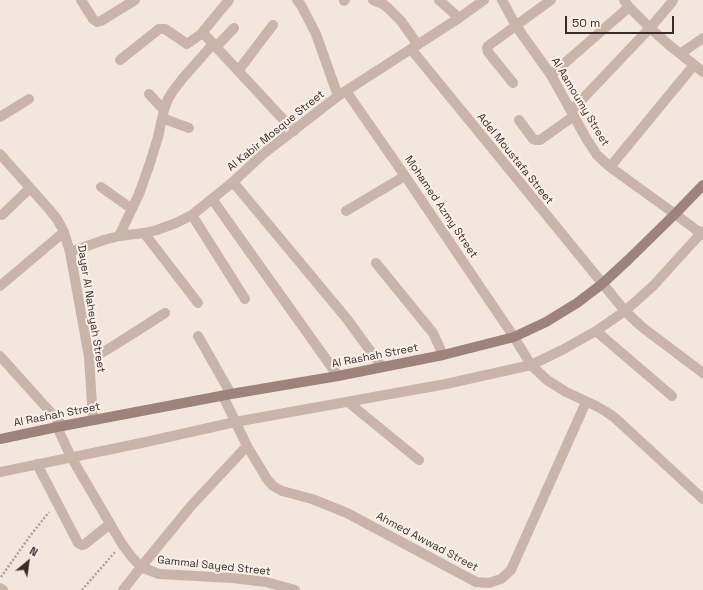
<!DOCTYPE html>
<style>
body{margin:0}
#map{position:relative;width:703px;height:590px;overflow:hidden;background:#f2e6dd;font-family:"Space Grotesk",sans-serif}
canvas{display:block}
.north{position:absolute;left:8px;top:542px;width:40px;height:40px;-webkit-text-stroke:3px #faf0ea;paint-order:stroke;rotate:29deg;font-size:11px;font-weight:700;line-height:16px;text-align:center;color:#372c29}
.north::after{content:'';display:block;margin:auto;width:14px;height:18px;background:#372c29;clip-path:polygon(50% 0,100% 100%,50% 72%,0 100%)}
.scale{position:absolute;left:565px;top:16px;width:109px;height:18px;box-sizing:border-box;border:2px solid #372c29;border-top:0;padding-left:5px;font-size:12px;line-height:14px;white-space:nowrap;color:#372c29;-webkit-text-stroke:3px #faf0ea;paint-order:stroke}
</style>
<div id="map">
<canvas width="703" height="590"></canvas>
<div class="north">N</div>
<div class="scale">50 m</div>
</div>
<script>
const ctx = document.querySelector('canvas').getContext('2d');
ctx.lineJoin = 'round';
const poly = rows => new Path2D(rows.map(r => 'M' + r).join(''));
function trace(path, color, width, dash) { ctx.strokeStyle = color; ctx.lineWidth = width; ctx.lineCap = dash ? 'butt' : 'round'; ctx.setLineDash(dash || []); ctx.stroke(path); }
function label(font, color, halo, rows, align = 'center') {
  ctx.font = font + ' "Space Grotesk",sans-serif'; ctx.lineWidth = 4; ctx.setLineDash([]); ctx.textBaseline = 'middle'; ctx.strokeStyle = halo; ctx.fillStyle = color; for (const [text, x, y, turn = 0] of rows) {
    ctx.save(); ctx.translate(x, y); ctx.rotate((+turn || 0) * Math.PI / 180); ctx.textAlign = isNaN(turn) ? turn : align; if (halo) ctx.strokeText(text, 0, 0); ctx.fillText(text, 0, 0); ctx.restore();
  }
}
trace(poly([
 [1,577,30,536,49,512],
 [82,590,115,552]
]), '#b69e93', 2.5, [2, 2]);
trace(poly([
 [81,0,93,19,97,22,101,21,135,0],
 [297,0,301,5,316,34,338,96],
 [373,0,383,4,388,8,401,21,418,45],
 [439,0,459,18],
 [502,0,516,26,551,75,586,138,597,155,610,167,675,214],
 [624,0,629,7,650,28,668,44,703,72],
 [344,1,345,0],
 [201,34,229,0],
 [216,47,234,28],
 [411,49,625,311,642,327,703,373],
 [680,54,703,38],
 [120,60,159,29,165,29,187,44,201,34,204,34,294,131],
 [238,71,273,25],
 [551,75,629,7],
 [513,83,488,52,487,48,488,46,551,0],
 [346,91,405,176,514,337,531,365,547,380,566,392,596,406,605,411,614,417,703,499],
 [149,94,164,110],
 [571,111,650,28,672,2,673,0],
 [0,117,29,99],
 [162,118,189,128],
 [519,120,533,139,536,140,540,140,574,116],
 [0,154,48,208,57,219,64,232,70,252,89,357,93,420],
 [610,167,694,65],
 [233,182,347,319,382,367],
 [101,187,132,209],
 [212,199,338,376],
 [346,211,405,176],
 [2,215,30,188],
 [192,215,245,299],
 [144,233,198,303],
 [119,236,139,194,149,166,158,137,164,110,168,99,173,91,183,78,213,44],
 [70,252,104,240,119,236,144,233,157,230,176,223,192,215,233,182,263,154,338,96,459,18,484,0],
 [376,263,433,333,439,346,443,355],
 [0,286,64,232],
 [596,331,672,396],
 [198,336,231,394],
 [0,356,63,426],
 [89,357,103,352,118,343,165,313],
 [223,396,247,446,267,479,273,486,282,491,312,499,347,513,476,582,489,583,501,579,511,570,586,402],
 [348,402,419,460],
 [57,427,71,457,122,544,131,556,141,567,159,574,232,578,266,582,295,590],
 [37,464,78,543,82,545,85,544,110,524],
 [0,472,146,442,235,422,446,384,531,365,562,350,596,331,625,311,653,286,703,231],
 [0,588,3,590],
 [123,590,141,567,191,506,247,446]
]), '#cab4a9', 10);
trace(poly([
 [675,214,703,235]
]), '#cab4a9', 10);
trace(poly([
 [0,439,57,427,231,394,338,376,443,355,514,337,546,322,577,303,602,284,628,260,675,214,703,185]
]), '#9e837a', 10);
label('11px', '#372c29', '#faf0ea', [
 ["Al Aamoumy Street",580,102,59],
 ["Al Kabir Mosque Street",276,131,-39],
 ["Adel Moustafa Street",515,159,51],
 ["Mohamed Azmy Street",441,207,56],
 ["Dayer Al Naheyah Street",91,309,81],
 ["Al Rashah Street",375,356,-11],
 ["Al Rashah Street",57,415,-11],
 ["Ahmed Awwad Street",427,542,28],
 ["Gammal Sayed Street",214,566,6]
]);
</script>
